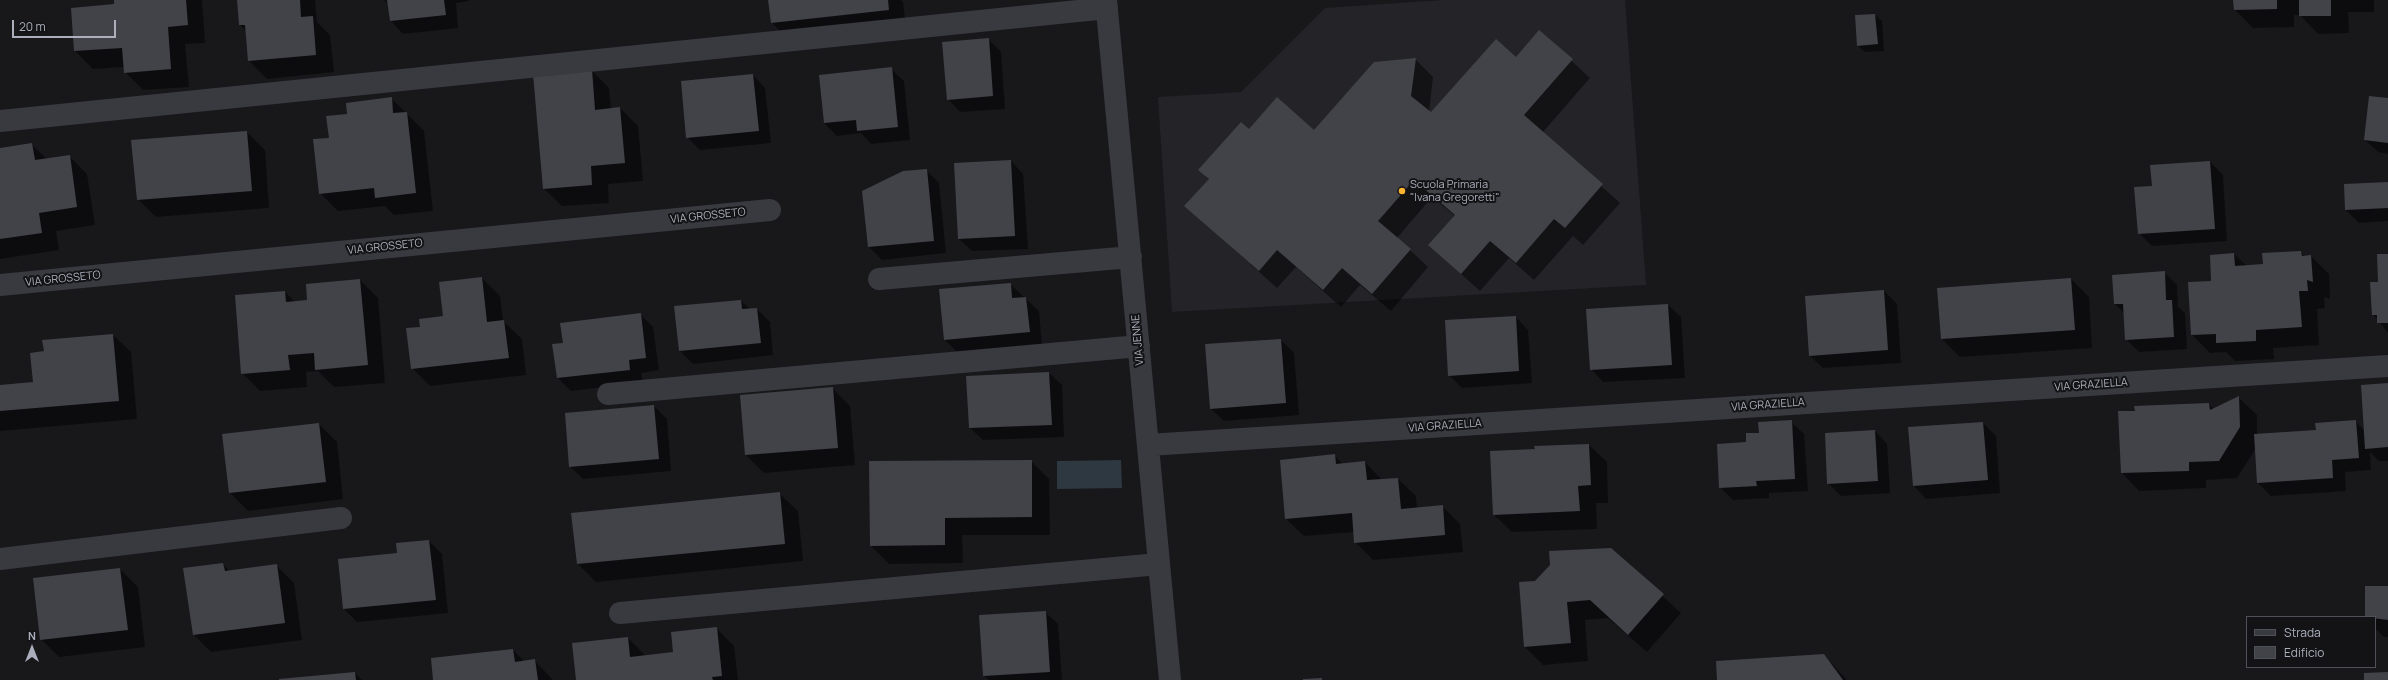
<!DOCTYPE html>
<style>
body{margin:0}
#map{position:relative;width:2388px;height:680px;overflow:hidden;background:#18181b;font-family:Manrope,sans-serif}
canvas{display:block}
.legend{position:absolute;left:2246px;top:616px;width:130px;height:52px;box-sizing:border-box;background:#131316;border:1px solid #4f5158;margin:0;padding:5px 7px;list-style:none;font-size:12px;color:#aaafbb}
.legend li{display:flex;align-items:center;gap:8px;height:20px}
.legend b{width:20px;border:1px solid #4f5158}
.north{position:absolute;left:12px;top:628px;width:40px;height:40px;-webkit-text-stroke:3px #131316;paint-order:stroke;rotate:0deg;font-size:11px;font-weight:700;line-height:16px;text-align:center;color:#aaafbb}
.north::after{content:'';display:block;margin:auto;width:14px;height:18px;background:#aaafbb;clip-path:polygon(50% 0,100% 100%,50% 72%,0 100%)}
.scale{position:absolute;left:12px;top:20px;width:104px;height:18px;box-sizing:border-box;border:2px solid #aaafbb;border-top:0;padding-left:5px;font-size:12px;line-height:14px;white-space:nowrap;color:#aaafbb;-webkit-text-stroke:3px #131316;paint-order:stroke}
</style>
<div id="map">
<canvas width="2388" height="680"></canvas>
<ul class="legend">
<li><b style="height:5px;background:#393a40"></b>Strada</li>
<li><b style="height:11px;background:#424348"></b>Edificio</li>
</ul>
<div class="north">N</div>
<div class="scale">20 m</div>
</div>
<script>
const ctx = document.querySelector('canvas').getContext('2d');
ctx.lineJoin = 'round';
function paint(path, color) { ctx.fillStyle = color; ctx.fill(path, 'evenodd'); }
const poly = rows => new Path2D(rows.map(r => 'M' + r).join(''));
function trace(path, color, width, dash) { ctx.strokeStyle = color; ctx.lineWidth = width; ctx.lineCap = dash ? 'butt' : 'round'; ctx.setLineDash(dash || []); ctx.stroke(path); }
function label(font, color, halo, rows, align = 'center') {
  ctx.font = font + ' Manrope,sans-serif'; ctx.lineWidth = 4; ctx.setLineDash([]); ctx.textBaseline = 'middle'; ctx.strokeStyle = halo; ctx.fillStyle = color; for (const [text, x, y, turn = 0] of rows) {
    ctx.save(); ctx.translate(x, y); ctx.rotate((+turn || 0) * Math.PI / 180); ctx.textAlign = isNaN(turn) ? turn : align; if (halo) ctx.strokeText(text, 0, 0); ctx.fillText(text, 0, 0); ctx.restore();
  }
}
paint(poly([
 [1443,0,1625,0,1646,285,1172,312,1158,97,1241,92,1325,8]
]), '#242428');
paint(poly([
 [1121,460,1122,488,1057,489,1057,461]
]), '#2d3840');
paint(poly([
 [115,0,202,0,205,43,185,44,189,87,143,90,125,72,124,67,93,69,75,51,115,5],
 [238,0,315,0,317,22,330,35,334,72,267,79,249,61,246,31,240,25],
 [384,0,469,0,469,1,456,3,458,28,403,34,391,21,389,5],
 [769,0,901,0,903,2,906,28,790,41,772,23],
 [2234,0,2374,0,2374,12,2348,12,2349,33,2318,34,2300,15,2294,15,2294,27,2253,28,2235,10],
 [1875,15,1882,21,1884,51,1865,52,1858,46],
 [1539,31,1590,78,1542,133,1620,203,1583,245,1573,236,1534,280,1509,258,1480,291,1429,245,1455,216,1432,197,1397,238,1428,267,1391,311,1360,285,1341,307,1296,267,1277,288,1186,206,1209,180,1200,170,1249,130,1314,131,1415,59,1433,77,1429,112,1431,114,1516,58],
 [988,39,1001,52,1005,109,960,112,948,99],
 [891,69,904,81,910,140,871,144,861,133,837,136,824,123],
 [591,70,609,88,611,109,620,108,638,126,643,181,608,184,609,203,562,206,544,189],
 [753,75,765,88,771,143,700,150,687,137],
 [391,98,424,131,433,211,394,215,385,206,338,211,320,193,348,114],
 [2388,99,2388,154,2378,152,2365,140],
 [247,132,265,150,269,208,156,217,138,199],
 [32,145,47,159,69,156,87,174,95,225,56,231,59,250,0,259,0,149],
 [1011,161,1023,174,1028,249,972,251,959,239],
 [2210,162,2223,175,2227,241,2152,246,2139,233,2153,186],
 [926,170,939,183,946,253,882,260,869,247],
 [2388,183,2388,221,2359,223,2346,210],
 [2301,252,2305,257,2311,256,2329,274,2330,299,2324,297,2325,308,2317,309,2319,345,2273,348,2274,359,2235,361,2226,352,2210,353,2192,335,2212,281,2211,256,2234,254,2247,266,2264,265],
 [2388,255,2388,333,2373,314,2379,283],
 [2164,272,2177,285,2178,307,2185,313,2187,349,2139,352,2126,339,2125,314,2115,304],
 [482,278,500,296,503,321,522,339,526,375,430,386,412,368,444,317],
 [2071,279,2089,297,2092,348,1960,357,1942,339],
 [360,280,378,298,385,383,334,387,318,371,306,372,307,387,260,391,242,373,285,292,295,302,308,301],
 [1010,284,1039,311,1042,345,958,353,945,340,940,290],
 [1884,291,1897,304,1901,363,1823,368,1810,356],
 [741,301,750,309,757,309,770,322,773,355,693,364,680,351,675,307],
 [1668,305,1681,317,1685,378,1603,382,1591,369,1587,310],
 [640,314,653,327,659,370,641,373,643,382,571,391,558,378,554,345,564,344],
 [1516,317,1528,330,1532,383,1462,388,1449,375],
 [113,335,131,352,137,419,0,431,0,386,34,383,45,352],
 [1281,340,1294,353,1299,415,1224,421,1211,409],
 [1049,373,1062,385,1064,437,983,440,970,428],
 [2388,384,2388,461,2379,461,2370,452,2371,470,2345,472,2346,491,2271,496,2258,483,2256,448,2237,478,2206,480,2206,488,2139,491,2122,473,2119,412,2209,404,2214,409,2239,398,2257,415,2257,435,2317,431,2356,422,2365,431],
 [832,388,850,406,855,465,764,473,746,455],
 [654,406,667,419,671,471,583,479,570,466],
 [1791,422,1804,434,1808,491,1769,493,1769,498,1733,500,1720,487,1747,443,1760,434],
 [1983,423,1996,436,2000,493,1926,499,1914,486],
 [319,424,337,442,343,499,248,511,230,493],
 [1875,431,1887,444,1890,493,1841,496,1828,483],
 [1589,445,1607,462,1608,503,1596,503,1597,529,1512,532,1494,515,1536,450],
 [1335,456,1344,465,1365,462,1382,480,1398,479,1416,496,1417,508,1442,506,1460,524,1463,552,1373,560,1355,542,1355,532,1304,536,1286,519],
 [1031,461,1049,479,1050,535,962,535,963,563,889,564,871,546],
 [780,494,798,511,803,561,596,582,578,564,573,514],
 [429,541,442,554,448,613,357,622,344,609,339,560,398,554],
 [1611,549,1681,613,1647,652,1608,618,1585,620,1588,661,1543,665,1525,647,1520,583,1535,582],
 [223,564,230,572,276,565,294,583,302,640,211,652,193,634],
 [120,569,138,587,145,647,59,657,41,639],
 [2388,587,2388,637,2384,637,2375,628,2375,617],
 [1045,612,1058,624,1062,680,989,680,984,676],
 [716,628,734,646,738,680,577,680,628,638,646,656,674,653],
 [513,650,525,662,535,661,553,680,434,680],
 [1824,655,1847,680,1718,680],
 [355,673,362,680,278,680]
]), '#0007');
paint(poly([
 [114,0,186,0,188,25,168,27,171,69,124,73,122,48,74,51,71,8,114,4],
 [237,0,300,0,301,17,313,16,316,55,248,61,245,25,239,25],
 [387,0,444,0,446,15,390,21],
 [768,0,888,0,889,10,771,23],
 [2233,0,2277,0,2277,9,2234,10],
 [2299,0,2331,0,2331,16,2299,16],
 [1875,14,1878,44,1857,46,1855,15],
 [1539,30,1573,59,1524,115,1603,184,1565,228,1554,219,1516,263,1490,241,1461,274,1428,245,1455,215,1414,180,1378,221,1411,249,1372,294,1342,268,1323,290,1277,250,1259,271,1184,206,1209,179,1198,170,1241,122,1249,129,1277,97,1314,130,1374,62,1416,58,1411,96,1431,112,1496,39,1516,57],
 [989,38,993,96,947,100,942,42],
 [892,67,898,127,857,131,856,120,824,123,819,75],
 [592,69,595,110,620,107,625,163,591,166,592,185,543,189,533,74],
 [753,74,759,131,686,138,681,81],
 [2369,96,2388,98,2388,143,2364,140],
 [392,97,393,113,407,112,416,193,375,198,374,188,319,194,313,139,329,138,326,116,347,114,346,103],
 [247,131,252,191,137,200,131,140],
 [32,143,35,160,70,155,77,207,39,213,42,233,0,239,0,148],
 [1011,160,1015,236,958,239,954,163],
 [2210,161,2215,229,2138,234,2134,187,2152,186,2150,165],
 [927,169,934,241,868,247,862,191,903,171],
 [2388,182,2388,208,2345,210,2344,184],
 [2301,251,2302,256,2311,255,2313,282,2307,280,2308,291,2299,291,2302,327,2256,330,2256,341,2216,343,2216,334,2191,335,2188,282,2211,281,2210,255,2234,253,2235,266,2263,264,2262,253],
 [2377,254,2388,254,2388,323,2377,323,2377,315,2372,315,2370,282,2378,282],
 [2165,271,2166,300,2172,300,2174,337,2125,340,2123,304,2114,304,2112,275],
 [482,277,487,322,504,320,509,358,411,369,406,328,420,327,419,319,443,316,439,282],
 [2071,278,2075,330,1941,339,1937,288],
 [360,279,368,365,315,370,314,353,288,355,290,370,241,374,235,295,285,291,286,302,307,300,306,284],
 [1011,283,1012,298,1026,297,1030,332,944,340,939,289],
 [1884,290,1888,350,1809,356,1805,296],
 [741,300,742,309,757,308,761,343,679,351,674,306],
 [1668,304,1672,365,1590,370,1586,309],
 [641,313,646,358,629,360,630,370,557,378,552,344,563,343,560,323],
 [1516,316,1519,371,1448,376,1445,320],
 [113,334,119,401,0,411,0,385,33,382,30,353,44,351,42,340],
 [1281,339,1286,403,1210,409,1205,344],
 [1049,372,1052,425,969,428,966,376],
 [2388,383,2388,447,2365,449,2361,385],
 [833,387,838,448,745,455,740,395],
 [2239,396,2240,427,2219,461,2189,462,2189,471,2121,473,2118,411,2135,411,2134,406,2209,403,2210,410],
 [654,405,659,459,569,467,565,413],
 [1792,420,1795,479,1756,481,1757,486,1719,488,1717,444,1746,442,1746,433,1759,433,1758,422],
 [2356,420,2359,458,2332,460,2333,478,2257,483,2254,434,2316,430,2315,423],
 [1983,422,1988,480,1913,486,1908,427],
 [319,423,326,482,229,493,222,434],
 [1875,430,1878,481,1827,484,1825,433],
 [1589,444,1591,485,1578,486,1580,511,1493,515,1490,451,1535,449,1534,446],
 [1335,454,1336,464,1365,461,1367,480,1398,478,1401,509,1443,505,1445,535,1354,543,1352,513,1285,519,1280,460],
 [1032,460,1032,517,945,518,945,545,870,546,869,461],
 [780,492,785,544,577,564,571,513],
 [429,540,436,600,343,609,338,559,397,553,396,543],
 [1611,548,1664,594,1628,635,1590,600,1567,602,1571,643,1524,647,1519,582,1535,581,1550,565,1549,551],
 [223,563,225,571,277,564,285,623,193,635,183,568],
 [120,568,128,630,40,640,33,578],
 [2365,586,2388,586,2388,620,2365,617],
 [1046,611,1050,672,983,676,979,615],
 [717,627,722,676,712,677,713,680,576,680,572,643,628,637,630,657,673,652,671,632],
 [513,649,515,662,535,659,538,680,433,680,431,658],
 [1824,654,1843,680,1717,680,1716,661],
 [355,672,356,680,279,680,279,679],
 [2388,672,2388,680,2364,680,2364,673],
 [1322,678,1322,680,1303,680,1303,679]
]), '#424348');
trace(poly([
 [1106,0,1170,680],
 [0,121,1107,8],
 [879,279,1131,257],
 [0,285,770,210],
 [608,394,1139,346],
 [1148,445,2388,366],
 [0,559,341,518],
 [620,613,1159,564]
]), '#393a40', 22);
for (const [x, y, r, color] of [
 [1402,191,4,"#fbb430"]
]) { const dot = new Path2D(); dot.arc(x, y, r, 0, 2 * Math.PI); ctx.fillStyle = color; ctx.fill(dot); trace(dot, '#131316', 1.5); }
label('11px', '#aaafbb', '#131316', [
 ["Scuola Primaria",1410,185],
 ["\"Ivana Gregoretti\"",1410,198]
], 'left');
label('11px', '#aaafbb', '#131316', [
 ["VIA GROSSETO",708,216,-6],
 ["VIA GROSSETO",385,247,-6],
 ["VIA GROSSETO",63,279,-6],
 ["VIA JENNE",1138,340,-95],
 ["VIA GRAZIELLA",2091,385,-4],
 ["VIA GRAZIELLA",1768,405,-4],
 ["VIA GRAZIELLA",1445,426,-4]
]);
</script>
